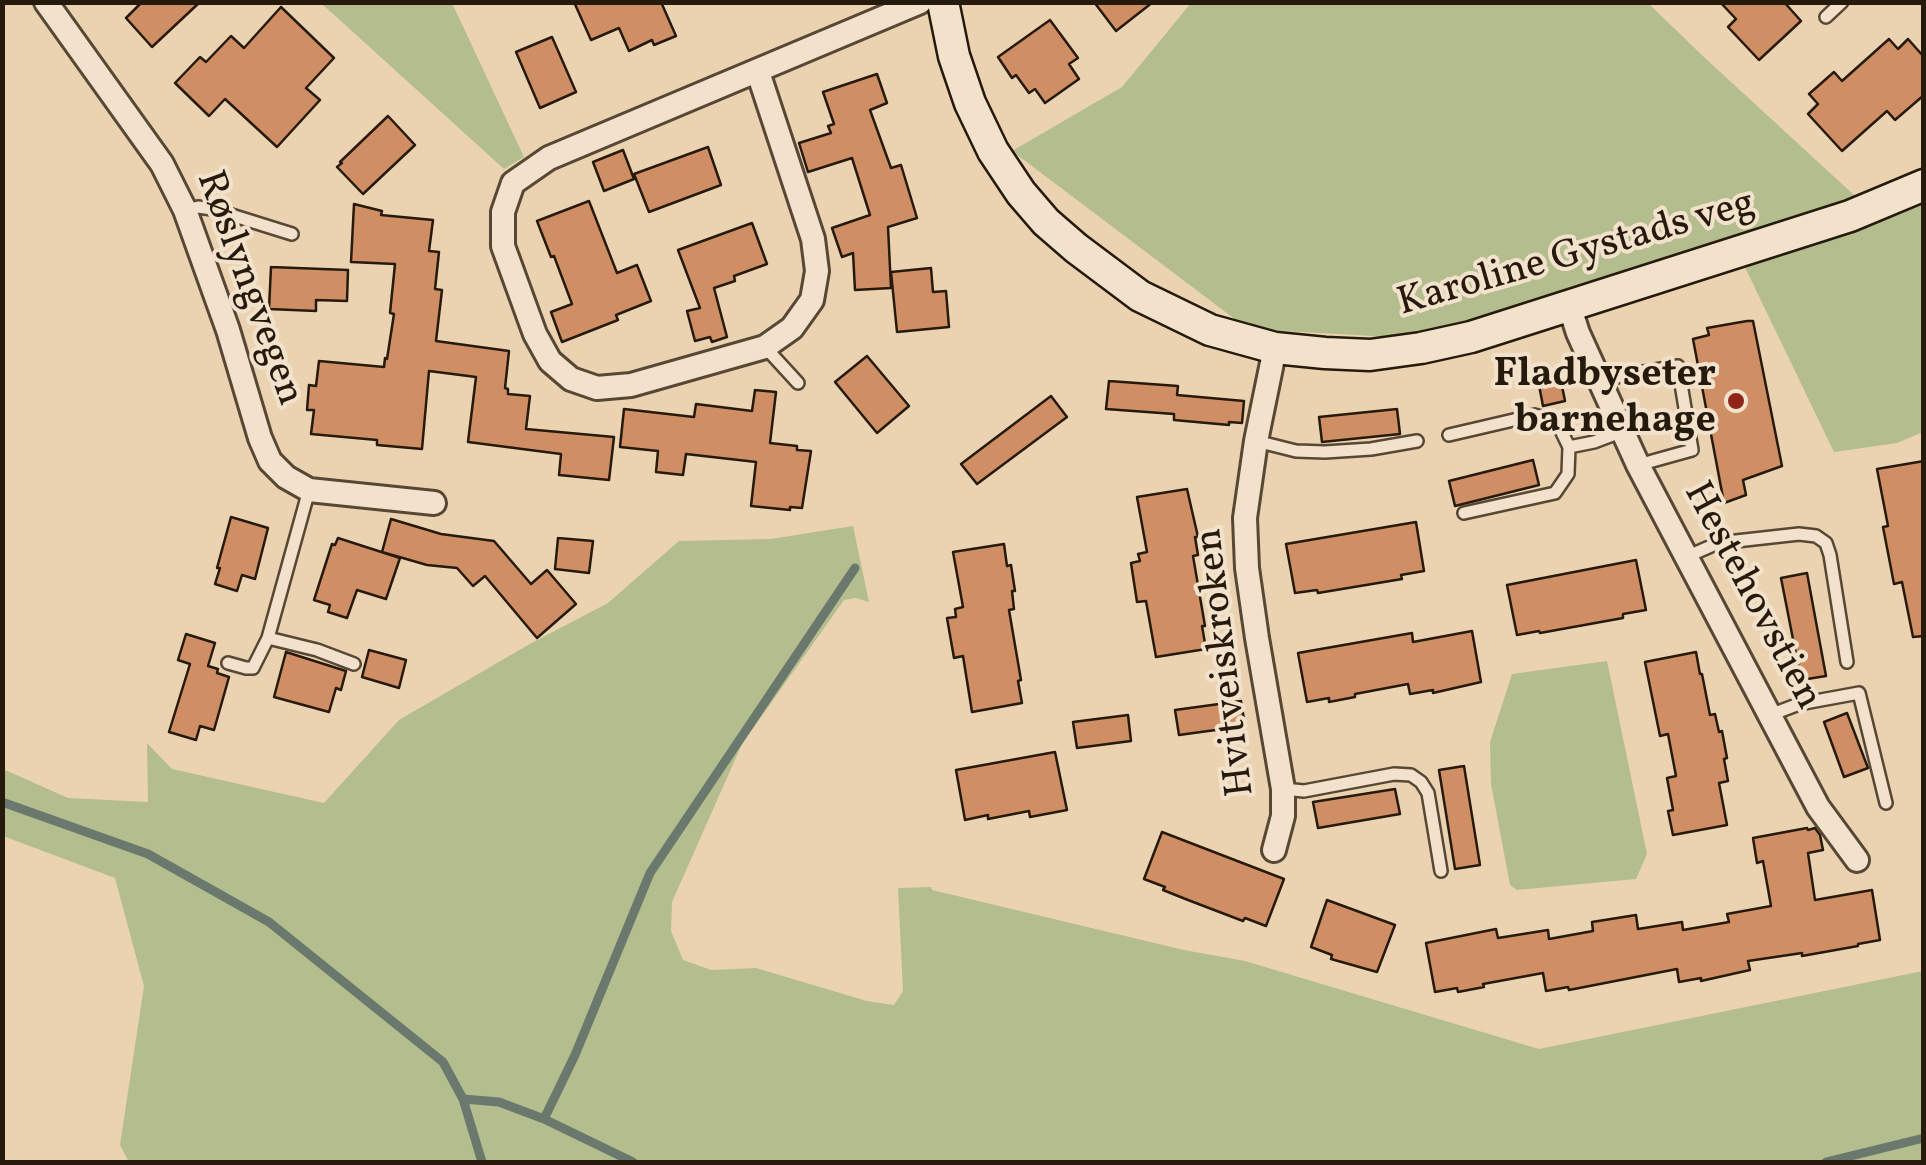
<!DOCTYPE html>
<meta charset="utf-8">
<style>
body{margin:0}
#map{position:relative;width:1926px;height:1165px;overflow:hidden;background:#ebd3b1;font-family:Vollkorn,serif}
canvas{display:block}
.frame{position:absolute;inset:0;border:5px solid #261a0c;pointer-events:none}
</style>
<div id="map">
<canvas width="1926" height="1165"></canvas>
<div class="frame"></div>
</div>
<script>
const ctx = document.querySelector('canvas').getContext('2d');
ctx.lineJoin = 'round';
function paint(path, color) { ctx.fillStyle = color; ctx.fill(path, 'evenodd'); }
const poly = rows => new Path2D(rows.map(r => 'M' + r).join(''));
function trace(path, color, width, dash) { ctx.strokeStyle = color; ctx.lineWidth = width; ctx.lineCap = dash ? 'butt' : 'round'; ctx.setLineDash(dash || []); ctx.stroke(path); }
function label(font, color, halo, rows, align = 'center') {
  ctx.font = font + ' Vollkorn,serif'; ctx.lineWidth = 8; ctx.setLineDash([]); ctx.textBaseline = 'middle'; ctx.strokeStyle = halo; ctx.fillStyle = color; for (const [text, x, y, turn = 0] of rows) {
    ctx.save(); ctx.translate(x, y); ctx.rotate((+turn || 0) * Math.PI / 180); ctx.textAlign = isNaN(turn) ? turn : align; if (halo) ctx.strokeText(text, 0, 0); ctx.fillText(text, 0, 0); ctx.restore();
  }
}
paint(poly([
 [321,3,452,3,524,157,504,169],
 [1191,3,1648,3,1706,59,1866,206,1923,181,1923,432,1897,443,1834,452,1740,257,1463,341,1248,329,1012,151,1122,87],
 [853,526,869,602,856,598,844,600,742,744,672,902,671,931,683,960,711,970,756,968,867,1001,894,1005,903,991,898,888,931,887,932,890,1184,950,1245,961,1539,1049,1923,971,1923,1162,129,1162,120,1145,144,986,115,878,3,836,3,769,68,798,148,802,147,743,172,769,324,803,399,720,528,645,608,603,679,541,771,539],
 [1607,661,1647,854,1636,879,1517,890,1510,885,1491,784,1490,742,1512,674]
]), '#b3bd8e');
trace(poly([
 [2,802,148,854,269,922,443,1062,463,1099,482,1162],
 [463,1099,499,1102,544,1119,633,1162],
 [544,1119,575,1055,650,873,855,568],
 [1826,1162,1924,1138]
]), '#6a786d', 9);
const building = poly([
 [142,2,200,2,152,47,126,18,142,2],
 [574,2,661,2,676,36,654,45,652,40,629,51,619,28,591,40,574,2],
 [1094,2,1153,2,1116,31,1094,2],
 [1720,2,1784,2,1801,21,1759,60,1728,27,1736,19,1720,2],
 [281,7,334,58,306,88,320,100,277,147,225,99,209,116,175,83,200,57,206,62,231,36,244,48,281,7],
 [1050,20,1078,58,1069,64,1079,79,1045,103,1035,89,1029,93,1016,75,1012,78,998,57,1050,20],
 [552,37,576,92,540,108,516,52,552,37],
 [1889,39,1898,49,1908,39,1924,57,1924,95,1895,120,1887,111,1842,151,1808,114,1818,104,1809,94,1834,72,1842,81,1889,39],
 [877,74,887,103,870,110,891,168,901,165,917,218,888,227,891,288,855,290,853,253,842,257,832,228,870,215,852,158,808,172,799,143,831,133,828,126,834,124,823,92,877,74],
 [388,116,415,145,363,194,337,167,342,163,340,162,388,116],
 [708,147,721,185,649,212,634,174,708,147],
 [623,150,634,179,604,191,593,162,623,150],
 [589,201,617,273,637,265,651,301,616,315,618,320,562,342,551,312,572,304,554,256,551,257,537,221,589,201],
 [354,204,382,211,381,215,433,220,429,251,439,252,435,289,442,290,436,341,509,351,505,388,508,389,508,394,530,396,526,429,614,437,609,480,559,475,561,454,468,442,476,377,429,371,422,449,377,445,377,440,311,434,314,410,307,410,309,385,316,386,319,361,384,367,385,358,387,359,394,314,390,313,395,264,351,262,354,204],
 [752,223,767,264,734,276,735,281,714,288,727,337,712,342,710,337,695,341,687,311,700,308,678,250,752,223],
 [271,267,348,270,347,301,316,300,316,311,269,309,271,267],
 [931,268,933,292,946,291,949,327,897,332,891,272,931,268],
 [1747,321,1753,321,1782,466,1743,480,1746,495,1724,503,1693,339,1709,335,1707,328,1747,321],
 [867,356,909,406,877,433,835,382,867,356],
 [1560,376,1565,401,1543,406,1538,380,1560,376],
 [1109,381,1178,386,1177,395,1244,401,1242,423,1229,422,1229,425,1174,420,1174,414,1106,409,1109,381],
 [755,390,776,392,770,443,797,446,797,450,811,451,802,508,790,507,790,510,751,506,756,462,686,454,683,475,656,472,658,451,620,447,624,409,694,417,696,404,752,411,755,390],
 [1051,396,1067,417,977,484,961,464,1051,396],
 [1397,409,1400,434,1322,442,1319,417,1397,409],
 [1533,460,1539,485,1455,506,1449,481,1533,460],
 [1924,461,1924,636,1913,637,1902,582,1894,584,1883,527,1888,526,1877,469,1924,461],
 [1187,489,1198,537,1195,537,1198,555,1193,556,1205,626,1202,626,1206,649,1156,657,1146,601,1137,602,1131,563,1140,561,1138,554,1147,552,1137,497,1187,489],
 [231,517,268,528,255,579,242,575,237,591,215,584,220,568,217,568,231,517],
 [391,519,441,534,494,541,531,584,547,570,576,604,537,638,485,576,473,586,457,568,427,565,382,552,391,519],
 [1416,522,1424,571,1401,575,1402,579,1318,593,1317,590,1295,593,1286,544,1416,522],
 [338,538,400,558,386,599,357,590,347,618,328,612,330,605,314,600,332,544,335,545,338,538],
 [558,538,593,541,589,573,555,569,558,538],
 [1004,544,1007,566,1011,565,1015,591,1012,591,1014,609,1009,610,1021,680,1018,681,1022,703,972,712,963,656,954,658,947,618,956,617,955,609,963,607,953,552,1004,544],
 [1636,560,1646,610,1623,614,1623,618,1540,633,1539,631,1517,635,1507,585,1636,560],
 [1807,573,1826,676,1801,680,1781,578,1807,573],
 [1472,631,1481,682,1433,693,1433,690,1410,694,1408,684,1355,694,1355,697,1329,702,1329,698,1307,702,1298,653,1412,633,1413,642,1472,631],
 [186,634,215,643,208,666,218,669,217,673,229,677,214,730,200,726,196,740,169,732,190,664,178,660,186,634],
 [369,650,406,660,399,688,362,677,369,650],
 [286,652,346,671,341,690,336,688,329,712,274,697,286,652],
 [1696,652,1700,674,1702,674,1710,715,1715,714,1719,732,1722,731,1727,758,1724,759,1728,781,1719,783,1727,825,1673,835,1668,811,1673,810,1667,778,1676,776,1668,734,1660,736,1645,662,1696,652],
 [1241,701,1245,726,1179,735,1175,710,1241,701],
 [1847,713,1868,768,1844,777,1824,722,1847,713],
 [1128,715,1131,741,1077,748,1073,722,1128,715],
 [1055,752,1067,810,1030,817,1029,811,988,819,988,815,965,820,956,770,1055,752],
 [1464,766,1480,865,1455,869,1439,770,1464,766],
 [1395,789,1400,814,1318,828,1313,802,1395,789],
 [1807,828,1808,830,1815,828,1820,835,1823,850,1808,853,1815,900,1872,890,1880,940,1858,944,1858,946,1802,956,1802,953,1748,961,1750,970,1701,981,1701,978,1679,982,1677,969,1569,990,1568,987,1546,991,1543,973,1483,984,1484,987,1458,992,1457,988,1435,992,1426,943,1496,929,1498,938,1548,930,1549,939,1593,931,1592,922,1636,915,1638,929,1682,922,1683,930,1729,922,1727,914,1771,906,1763,861,1757,863,1753,838,1807,828],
 [1162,832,1284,879,1266,926,1245,918,1243,921,1188,900,1163,890,1165,887,1144,879,1162,832],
 [1327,900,1395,925,1377,972,1331,959,1332,955,1311,947,1327,900]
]);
paint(building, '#cf8e64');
trace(building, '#261a0c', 2.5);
const lane = poly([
 [1826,17,1842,2],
 [185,210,198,207,212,209,292,234],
 [765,347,798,383],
 [1599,380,1678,366,1692,450,1638,465],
 [1449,435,1535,415,1557,422,1569,447,1568,474,1555,493,1464,513],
 [1256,441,1296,451,1325,452,1371,449,1417,441],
 [1569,447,1594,442,1623,431],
 [1686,557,1718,543,1799,534,1816,536,1826,543,1830,555,1847,662],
 [268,638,317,650,354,664],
 [228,663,246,668,253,668,268,638,309,490],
 [1770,715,1799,704,1859,693,1886,803],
 [1283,789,1304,791,1394,774,1411,775,1421,782,1428,793,1441,871]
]);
const street = poly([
 [46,2,162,164,185,210,228,330,260,438,270,461,286,477,309,490,434,503],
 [758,72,813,239,817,271,812,300,792,328,765,347,631,385,597,388,571,379,550,361,535,334,503,246,503,212,513,183,549,158,920,2],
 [1569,305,1578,333,1638,465,1818,807,1857,860],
 [1274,850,1283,816,1283,789,1257,638,1247,568,1245,518,1256,441,1275,348]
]);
const secondary = poly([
 [943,2,954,56,970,103,993,151,1021,193,1046,222,1076,248,1140,296,1210,330,1275,348,1325,353,1370,355,1421,348,1471,337,1850,216,1924,185]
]);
trace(lane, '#574835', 16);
trace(street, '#574835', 28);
trace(secondary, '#261a0c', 35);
trace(lane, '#f2e2cc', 11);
trace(street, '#f2e2cc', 22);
trace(secondary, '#f2e2cc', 30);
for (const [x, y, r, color] of [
 [1736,401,10,"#8f2418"]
]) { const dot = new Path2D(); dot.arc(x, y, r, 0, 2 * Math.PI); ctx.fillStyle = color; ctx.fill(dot); trace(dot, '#f2e2cc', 4); }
label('40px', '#261a0c', '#f2e2cc', [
 ["Karoline Gystads veg",1577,256,-16],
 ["Røslyngvegen",247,289,70],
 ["Hestehovstien",1750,597,62],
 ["Hvitveiskroken",1228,662,-97]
]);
label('bold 40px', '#261a0c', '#f2e2cc', [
 ["Fladbyseter",1716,378],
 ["barnehage",1716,424]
], 'right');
</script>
